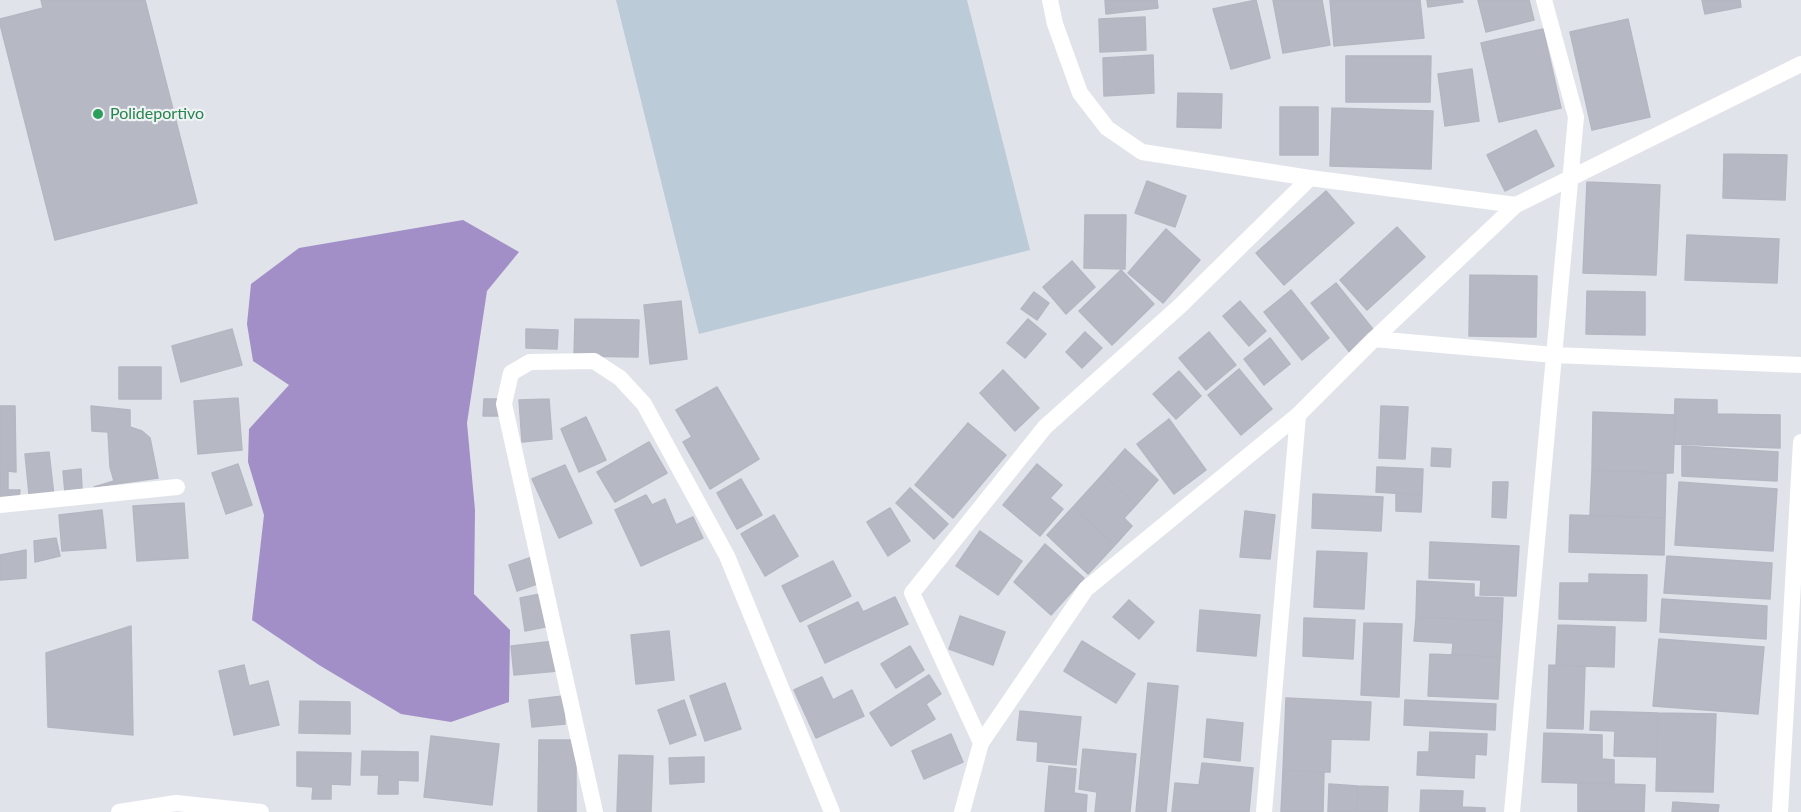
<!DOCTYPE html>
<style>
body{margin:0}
canvas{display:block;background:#e0e3e9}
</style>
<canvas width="1801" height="812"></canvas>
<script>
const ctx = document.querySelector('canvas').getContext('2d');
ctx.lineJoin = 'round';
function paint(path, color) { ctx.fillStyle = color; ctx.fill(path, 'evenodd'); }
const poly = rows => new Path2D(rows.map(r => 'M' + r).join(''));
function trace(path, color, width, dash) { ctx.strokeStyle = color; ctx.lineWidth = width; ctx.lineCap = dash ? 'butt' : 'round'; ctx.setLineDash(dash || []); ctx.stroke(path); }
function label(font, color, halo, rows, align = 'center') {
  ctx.font = font + ' Lato,sans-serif'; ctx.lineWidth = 4.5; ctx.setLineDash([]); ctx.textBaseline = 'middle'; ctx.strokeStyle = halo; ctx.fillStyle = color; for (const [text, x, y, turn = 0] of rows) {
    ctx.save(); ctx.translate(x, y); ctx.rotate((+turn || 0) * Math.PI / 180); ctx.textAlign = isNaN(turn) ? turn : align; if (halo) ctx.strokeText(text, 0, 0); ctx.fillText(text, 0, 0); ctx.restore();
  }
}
paint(poly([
 [616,0,967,0,1030,250,699,334]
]), '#bccbd8');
paint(poly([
 [463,220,519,252,487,291,467,423,475,510,474,594,510,630,509,702,451,722,401,714,319,665,252,620,264,515,248,462,249,429,289,385,253,361,247,324,251,284,299,248]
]), '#a38fc8');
const building = poly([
 [41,0,145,0,197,203,55,240,0,24,0,19,43,8,41,0],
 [1105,0,1157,0,1158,8,1106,14,1105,0],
 [1256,0,1270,58,1231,69,1213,9,1256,0],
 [1273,0,1322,0,1330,45,1283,53,1273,0],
 [1330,0,1420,0,1424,38,1334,46,1330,0],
 [1427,0,1462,0,1463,2,1428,7,1427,0],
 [1478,0,1529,0,1534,20,1486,32,1478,0],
 [1702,0,1740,0,1741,7,1705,14,1702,0],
 [1145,17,1146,50,1100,52,1099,19,1145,17],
 [1628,19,1650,117,1592,130,1570,32,1628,19],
 [1543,29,1561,108,1499,122,1481,43,1543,29],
 [1153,55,1154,93,1104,96,1103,58,1153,55],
 [1346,56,1431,56,1430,102,1346,102,1346,56],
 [1472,69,1479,121,1445,126,1438,74,1472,69],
 [1178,93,1222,94,1221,128,1177,127,1178,93],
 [1280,107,1318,107,1318,155,1280,155,1280,107],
 [1332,108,1433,111,1431,169,1330,166,1332,108],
 [1536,130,1554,166,1505,191,1487,155,1536,130],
 [1724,154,1787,155,1785,200,1723,198,1724,154],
 [1147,181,1186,196,1175,227,1135,213,1147,181],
 [1587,182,1660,185,1656,275,1583,273,1587,182],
 [1326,191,1354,223,1284,285,1256,253,1326,191],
 [1085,215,1126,215,1125,269,1084,268,1085,215],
 [1397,227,1425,257,1367,310,1340,280,1397,227],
 [1166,229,1200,260,1163,303,1128,273,1166,229],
 [1687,235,1779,239,1777,283,1685,280,1687,235],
 [1072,261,1095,287,1066,314,1043,287,1072,261],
 [1121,270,1154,304,1112,345,1079,311,1121,270],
 [1470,275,1537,276,1536,337,1469,336,1470,275],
 [1336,283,1376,333,1351,354,1311,303,1336,283],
 [1291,290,1329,338,1302,360,1264,312,1291,290],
 [1587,291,1645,292,1645,335,1586,334,1587,291],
 [1034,292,1049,303,1037,320,1021,309,1034,292],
 [681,301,687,359,650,364,644,305,681,301],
 [1240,301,1266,331,1249,346,1223,316,1240,301],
 [575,319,639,320,638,357,574,356,575,319],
 [1028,319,1046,334,1025,358,1007,343,1028,319],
 [232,329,242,365,181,382,172,346,232,329],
 [526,329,558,330,557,349,526,348,526,329],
 [1085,332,1102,348,1082,368,1066,352,1085,332],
 [1209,332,1236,365,1206,390,1179,358,1209,332],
 [1270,338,1290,364,1264,385,1244,359,1270,338],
 [119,367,161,367,161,399,119,399,119,367],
 [1239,369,1272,409,1241,435,1208,395,1239,369],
 [1003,370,1039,408,1015,431,980,393,1003,370],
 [1179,371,1201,396,1176,419,1153,394,1179,371],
 [717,387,759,459,710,489,683,442,692,437,676,410,717,387],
 [238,398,242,450,198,454,194,401,238,398],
 [484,399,500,399,499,416,483,416,484,399],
 [549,399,552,439,522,442,519,400,549,399],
 [1675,399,1717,400,1717,414,1780,415,1780,448,1674,444,1675,399],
 [0,406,15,406,16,472,8,471,8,490,20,490,19,498,0,500,0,406],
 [91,406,130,410,130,427,142,431,150,438,158,478,94,487,114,481,110,467,108,432,92,431,91,406],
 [1381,406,1408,407,1405,459,1379,458,1381,406],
 [1593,412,1675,415,1673,473,1592,470,1593,412],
 [586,417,606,460,579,472,561,429,586,417],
 [1169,419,1206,470,1174,494,1137,444,1169,419],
 [968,423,1006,455,953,518,915,485,968,423],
 [649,442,667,473,615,502,597,472,649,442],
 [1682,446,1778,452,1777,481,1682,476,1682,446],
 [1432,448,1451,449,1450,467,1431,466,1432,448],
 [1125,449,1158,480,1136,505,1103,474,1125,449],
 [49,452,54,496,29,494,25,454,49,452],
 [238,464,252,505,226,514,212,473,238,464],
 [1037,464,1062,485,1050,498,1063,509,1040,536,1003,505,1037,464],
 [565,465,592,523,559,538,532,479,565,465],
 [1377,467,1423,469,1422,495,1376,492,1377,467],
 [81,469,82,489,65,493,63,471,81,469],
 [1592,470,1666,473,1665,518,1590,515,1592,470],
 [1103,474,1136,505,1124,518,1132,526,1115,545,1073,507,1103,474],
 [741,479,762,515,737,529,717,493,741,479],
 [1493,482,1508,482,1506,518,1492,517,1493,482],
 [1679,482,1777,489,1773,551,1675,545,1679,482],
 [910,488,948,524,934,539,896,503,910,488],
 [1396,493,1422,495,1421,512,1396,511,1396,493],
 [1313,494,1383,497,1381,531,1312,528,1313,494],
 [646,495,652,505,665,499,676,525,693,517,703,538,641,566,615,510,646,495],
 [184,503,188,558,137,561,133,506,184,503],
 [1073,507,1115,545,1088,574,1047,535,1073,507],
 [890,508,910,541,888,556,867,522,890,508],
 [102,510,106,548,62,551,59,515,102,510],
 [1245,511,1275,515,1270,559,1240,557,1245,511],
 [774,515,798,556,765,576,741,534,774,515],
 [1570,515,1665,518,1664,555,1569,552,1570,515],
 [980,531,1022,561,998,595,956,566,980,531],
 [56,538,60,556,35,562,34,541,56,538],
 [1430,542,1519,546,1516,596,1480,595,1481,580,1429,578,1430,542],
 [1045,544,1084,578,1051,615,1014,582,1045,544],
 [26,550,26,578,0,580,0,555,26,550],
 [1317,551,1367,553,1364,609,1314,607,1317,551],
 [535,556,543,582,517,591,509,565,535,556],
 [1667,556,1772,563,1770,599,1664,593,1667,556],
 [833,561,851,596,800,622,782,586,833,561],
 [1589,574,1647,575,1646,621,1559,619,1560,583,1589,583,1589,574],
 [1417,581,1474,584,1474,597,1503,598,1502,621,1416,617,1417,581],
 [545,593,550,626,525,631,520,598,545,593],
 [895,597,908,624,825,663,808,626,858,602,863,612,895,597],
 [1662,599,1767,606,1766,639,1660,632,1662,599],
 [1129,600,1154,622,1139,639,1113,617,1129,600],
 [1200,610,1260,615,1256,656,1197,651,1200,610],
 [960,616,1005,632,993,665,949,649,960,616],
 [1416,617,1502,621,1500,657,1452,655,1453,643,1414,641,1416,617],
 [1304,618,1355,620,1353,659,1303,656,1304,618],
 [1364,623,1402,624,1399,697,1361,695,1364,623],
 [1558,625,1615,627,1614,667,1556,665,1558,625],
 [131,626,133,735,48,727,46,653,131,626],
 [669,631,674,680,636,684,631,635,669,631],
 [1659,639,1764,647,1758,714,1653,706,1659,639],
 [555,641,558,671,514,675,511,646,555,641],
 [1082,641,1135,674,1116,703,1064,671,1082,641],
 [910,646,924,670,896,688,881,664,910,646],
 [1430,654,1500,657,1498,699,1428,696,1430,654],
 [244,665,249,686,268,681,279,725,234,735,219,671,244,665],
 [1549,665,1585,666,1583,729,1547,728,1549,665],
 [929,675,941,694,926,704,935,719,891,746,870,713,929,675],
 [822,677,833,700,852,690,864,716,816,738,794,690,822,677],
 [725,683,741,729,705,741,690,696,725,683],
 [1148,683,1178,686,1166,812,1136,812,1148,683],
 [563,696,565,724,532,727,529,700,563,696],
 [1286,698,1371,702,1369,740,1331,739,1330,772,1283,770,1286,698],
 [684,700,696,735,670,744,658,710,684,700],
 [1405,700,1496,704,1495,730,1404,725,1405,700],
 [300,701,350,702,350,734,299,733,300,701],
 [1020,711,1081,717,1076,765,1037,761,1038,742,1017,740,1020,711],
 [1591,711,1658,713,1657,757,1614,756,1615,731,1590,730,1591,711],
 [1658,713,1716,714,1713,792,1656,791,1658,713],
 [1207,719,1243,723,1240,761,1204,757,1207,719],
 [1430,732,1487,734,1486,755,1475,754,1474,778,1417,775,1418,752,1429,752,1430,732],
 [1544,733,1602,735,1602,759,1614,760,1614,784,1542,782,1544,733],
 [951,734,963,762,924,779,912,751,951,734],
 [431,736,499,744,492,805,424,797,431,736],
 [539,740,576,740,576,812,538,812,539,740],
 [1083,749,1136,754,1130,812,1095,812,1097,792,1079,789,1083,749],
 [362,751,418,752,418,781,398,780,398,794,378,794,379,775,361,775,362,751],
 [297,752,351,753,350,785,331,784,331,799,312,799,313,787,297,786,297,752],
 [619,755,653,756,651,812,617,812,619,755],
 [704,757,704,782,670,784,669,758,704,757],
 [1202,763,1253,768,1249,812,1172,812,1175,783,1199,785,1202,763],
 [1049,766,1076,769,1074,793,1087,795,1086,812,1045,812,1049,766],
 [1283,770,1324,772,1323,812,1281,812,1283,770],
 [1578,783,1645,785,1644,812,1578,812,1578,783],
 [1329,784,1358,786,1357,812,1328,812,1329,784],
 [1358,786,1388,787,1387,812,1357,812,1358,786],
 [1421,790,1463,791,1462,807,1485,808,1485,812,1420,812,1421,790],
 [1673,802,1719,805,1718,812,1672,812,1673,802]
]);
paint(building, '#b6b9c3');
trace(building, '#b4b7c2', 1.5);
trace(poly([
 [1050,0,1055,24,1080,93,1107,128,1142,152,1310,178,1516,205,1801,64],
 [1374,339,1554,355,1801,365],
 [0,505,177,487],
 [981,743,1086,589,1298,415,1374,339,1516,205],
 [119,812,176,803,261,812],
 [595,812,504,404,511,373,530,362,594,361,620,378,644,404,727,556,832,812],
 [962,812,981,743,912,593,1045,427,1181,305,1310,178],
 [1264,812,1298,415],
 [1512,812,1576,117,1544,0],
 [1780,812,1801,442]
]), '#fff', 16);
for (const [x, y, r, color] of [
 [98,114,6,"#2e9e5b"]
]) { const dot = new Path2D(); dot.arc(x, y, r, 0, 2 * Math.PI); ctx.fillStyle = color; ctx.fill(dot); trace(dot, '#f0f2f6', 2); }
label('16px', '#27864d', '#f0f2f6', [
 ["Polideportivo",110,114]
], 'left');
</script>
